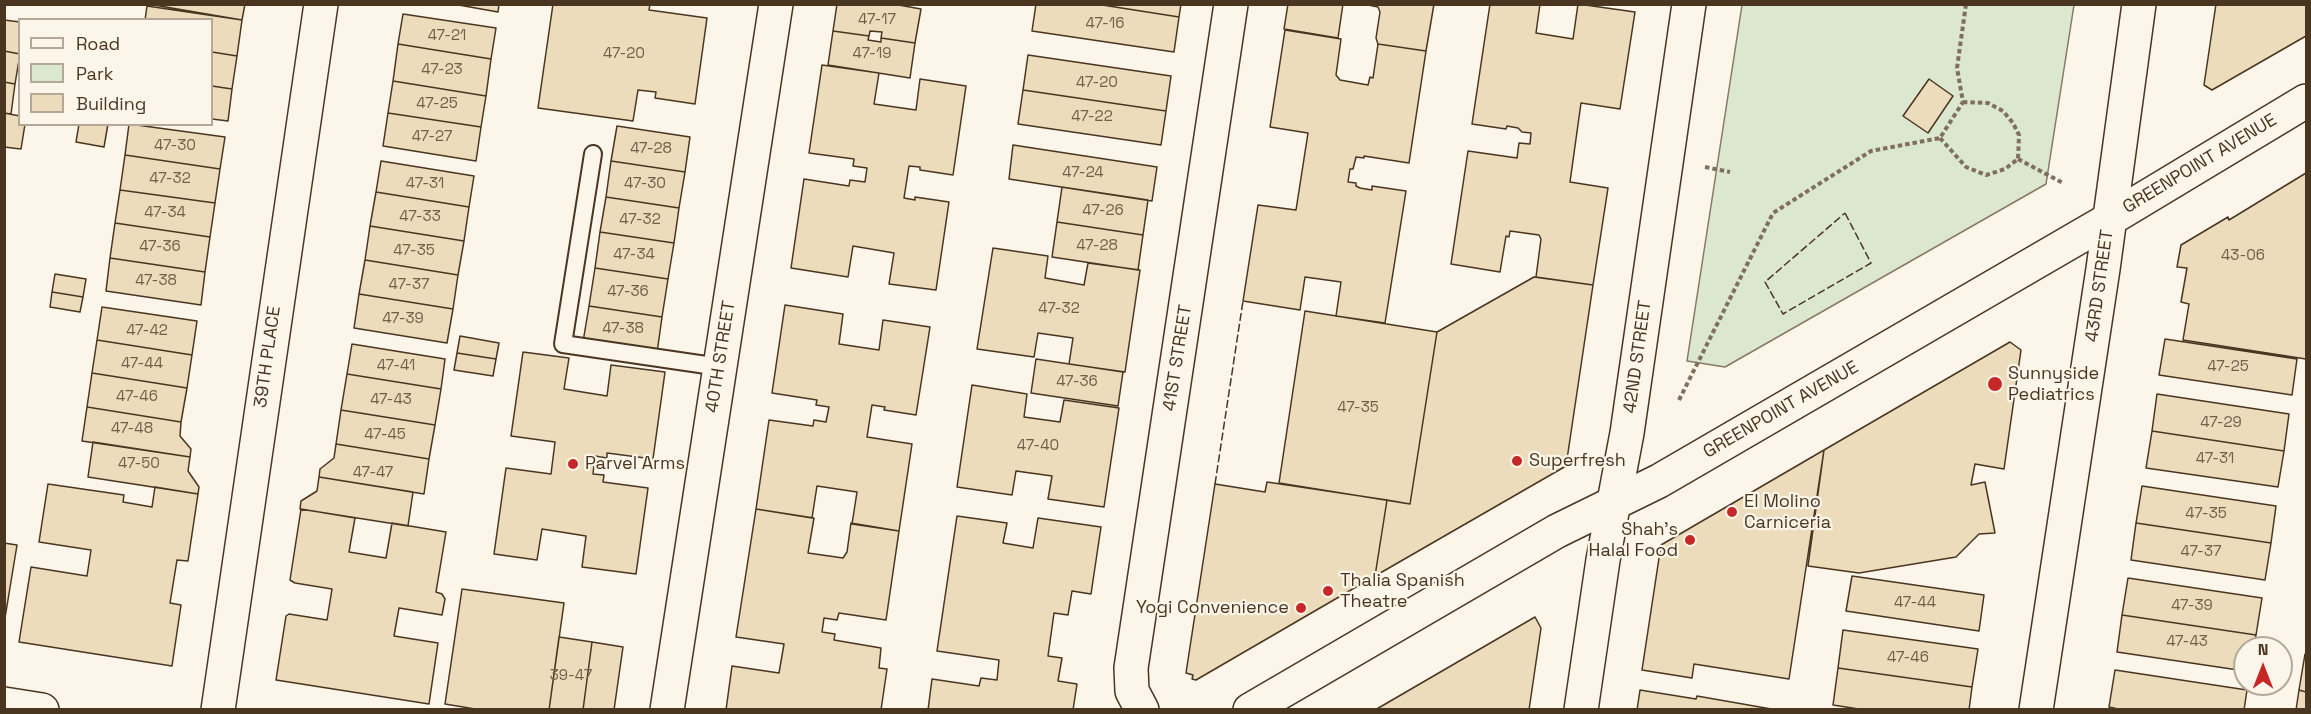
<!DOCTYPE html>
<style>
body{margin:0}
#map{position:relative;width:2311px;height:714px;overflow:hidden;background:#fbf6e9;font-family:"Space Grotesk",sans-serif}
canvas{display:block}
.frame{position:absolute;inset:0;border:6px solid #4a3520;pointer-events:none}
.legend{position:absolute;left:18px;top:18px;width:195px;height:108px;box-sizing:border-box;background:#fbf6e9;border:2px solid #b4a999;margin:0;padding:8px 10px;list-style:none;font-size:18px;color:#4a3520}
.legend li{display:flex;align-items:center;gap:12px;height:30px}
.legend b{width:30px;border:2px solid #b4a999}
.north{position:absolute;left:2233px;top:636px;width:60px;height:60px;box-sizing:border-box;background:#fbf6e9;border:2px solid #b4a999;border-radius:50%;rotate:0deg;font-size:16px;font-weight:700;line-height:24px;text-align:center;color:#4a3520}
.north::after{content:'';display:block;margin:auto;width:21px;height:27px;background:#c62828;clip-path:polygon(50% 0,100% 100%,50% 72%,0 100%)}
</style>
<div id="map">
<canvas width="2311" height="714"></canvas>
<div class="frame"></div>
<ul class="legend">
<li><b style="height:8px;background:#fbf6e9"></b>Road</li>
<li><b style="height:16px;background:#dce7d0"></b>Park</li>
<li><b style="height:16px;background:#ecdcbc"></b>Building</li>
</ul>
<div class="north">N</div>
</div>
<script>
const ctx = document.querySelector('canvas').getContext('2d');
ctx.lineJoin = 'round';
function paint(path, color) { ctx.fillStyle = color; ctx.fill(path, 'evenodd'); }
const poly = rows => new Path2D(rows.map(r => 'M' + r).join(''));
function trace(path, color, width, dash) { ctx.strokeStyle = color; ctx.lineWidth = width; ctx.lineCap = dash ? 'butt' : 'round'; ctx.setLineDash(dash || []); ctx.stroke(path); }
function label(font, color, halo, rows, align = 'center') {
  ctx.font = font + ' "Space Grotesk",sans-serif'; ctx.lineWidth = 4.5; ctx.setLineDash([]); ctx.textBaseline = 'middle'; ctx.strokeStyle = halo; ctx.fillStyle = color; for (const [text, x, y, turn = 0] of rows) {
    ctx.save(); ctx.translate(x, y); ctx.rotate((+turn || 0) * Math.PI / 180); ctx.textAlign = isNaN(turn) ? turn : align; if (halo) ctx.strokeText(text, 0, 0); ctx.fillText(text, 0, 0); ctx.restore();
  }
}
const green = poly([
 [1742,5,2074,5,2046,184,1725,367,1687,361,1742,5]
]);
paint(green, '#dce7d0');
trace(green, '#887966', 1.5);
const building = poly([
 [148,4,245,4,242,20,148,4],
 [453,4,499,4,498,12,453,4],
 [553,4,650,4,649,10,707,18,695,104,655,98,656,92,638,90,633,121,538,108,553,4],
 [837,4,893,4,921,9,915,43,881,38,882,32,870,31,869,36,833,31,837,4],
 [1036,4,1096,4,1179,17,1174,52,1032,31,1036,4],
 [1096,4,1181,4,1179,17,1096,4],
 [1288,4,1343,4,1338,38,1284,29,1288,4],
 [1363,4,1434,4,1426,51,1378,44,1376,38,1380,12,1378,7,1363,4],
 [1490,4,1540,4,1536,33,1573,39,1578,4,1635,12,1620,109,1581,103,1570,182,1608,188,1593,285,1536,277,1541,239,1539,235,1510,231,1509,237,1506,236,1500,272,1451,264,1468,151,1517,158,1519,143,1530,144,1531,133,1522,132,1518,128,1507,126,1506,129,1472,124,1490,4],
 [2216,4,2306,4,2306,36,2212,90,2204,85,2216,4],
 [147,6,242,20,237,56,212,52,212,20,145,20,147,6],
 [403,14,496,28,491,59,398,44,403,14],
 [4,20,20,22,20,54,4,51,4,20],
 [1285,30,1341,39,1336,75,1340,80,1368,85,1370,77,1373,78,1378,44,1426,51,1409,163,1364,156,1364,158,1356,157,1353,169,1350,169,1348,182,1356,183,1356,186,1360,188,1372,190,1372,186,1406,191,1385,323,1336,316,1341,282,1305,277,1300,310,1243,301,1258,205,1296,210,1308,133,1270,127,1285,30],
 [833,31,869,36,868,40,881,42,881,38,915,43,910,78,828,65,833,31],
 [398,44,491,59,486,96,393,81,398,44],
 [4,51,20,54,15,84,4,82,4,51],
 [212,52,237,56,232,89,212,86,212,52],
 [1028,55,1171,76,1166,111,1023,90,1028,55],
 [822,65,879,73,874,104,916,110,920,79,966,86,953,175,920,170,920,167,909,166,904,198,915,200,915,197,949,202,936,290,889,284,894,253,853,246,848,277,791,268,804,179,849,186,850,180,865,182,867,168,853,166,854,159,809,153,822,65],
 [1929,79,1953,96,1928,133,1903,116,1929,79],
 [393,81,486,96,481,127,388,113,393,81],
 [4,82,15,84,11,114,4,113,4,82],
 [212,86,232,89,228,121,212,119,212,86],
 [1023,90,1166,111,1161,145,1018,124,1023,90],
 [4,113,20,116,20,124,25,124,21,149,4,147,4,113],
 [388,113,481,127,476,161,383,146,388,113],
 [79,124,108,124,104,147,76,142,79,124],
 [129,124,225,137,220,169,125,155,129,124],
 [617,126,690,137,685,172,611,161,617,126],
 [1013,145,1157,167,1152,201,1009,179,1013,145],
 [125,155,220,169,215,203,120,190,125,155],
 [381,161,474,176,469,207,376,192,381,161],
 [611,161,685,172,679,208,606,197,611,161],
 [2306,173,2306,359,2183,340,2189,304,2181,302,2187,268,2177,267,2181,245,2228,217,2229,220,2306,173],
 [1062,187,1148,200,1143,235,1057,222,1062,187],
 [120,190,215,203,210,237,115,223,120,190],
 [376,192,469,207,464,241,370,226,376,192],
 [606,197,679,208,674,243,600,232,606,197],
 [1057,222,1143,235,1138,270,1052,257,1057,222],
 [115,223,210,237,205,272,110,258,115,223],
 [370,226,464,241,458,275,365,260,370,226],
 [600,232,674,243,668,279,595,268,600,232],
 [993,248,1048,256,1045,278,1084,285,1088,263,1140,270,1125,372,1069,364,1073,338,1038,333,1034,357,977,349,993,248],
 [110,258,205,272,201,305,106,291,110,258],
 [365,260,458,275,453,309,359,294,365,260],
 [595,268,668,279,662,317,589,306,595,268],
 [55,274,86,279,83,297,52,292,55,274],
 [1534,277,1593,285,1566,466,1375,576,1387,500,1410,504,1437,332,1534,277],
 [52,292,83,297,80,312,50,307,52,292],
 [359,294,453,309,447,343,354,328,359,294],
 [785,305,843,314,839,344,879,350,883,320,930,327,916,415,884,410,885,407,872,405,867,437,912,444,899,531,852,524,857,492,817,486,812,518,756,509,769,420,813,426,814,420,826,422,829,407,816,405,817,400,772,393,785,305],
 [589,306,662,317,657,353,583,342,589,306],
 [102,307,197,321,192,355,97,340,102,307],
 [1305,311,1437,332,1410,504,1279,483,1305,311],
 [460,336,499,343,496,359,457,353,460,336],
 [2165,339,2297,359,2292,395,2159,375,2165,339],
 [97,340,192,355,187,388,92,373,97,340],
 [2010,342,2021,350,2004,469,1975,464,1971,485,1985,482,1995,533,1979,534,1956,557,1859,573,1808,566,1824,450,2010,342],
 [352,344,445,359,441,389,347,374,352,344],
 [523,352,569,358,564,389,607,396,611,365,665,372,653,459,607,453,607,458,595,456,593,474,604,475,603,482,648,488,636,574,582,567,586,536,542,529,537,560,494,554,506,468,551,474,555,442,511,436,523,352],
 [457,353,496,359,493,376,454,370,457,353],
 [1036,359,1123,372,1118,406,1031,393,1036,359],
 [92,373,187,388,181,422,87,407,92,373],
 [347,374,441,389,435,425,341,410,347,374],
 [972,385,1027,394,1024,417,1060,422,1064,400,1119,408,1104,507,1048,499,1052,476,1016,471,1012,495,957,487,972,385],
 [2157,394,2289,414,2284,451,2152,431,2157,394],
 [87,407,181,422,180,436,191,449,190,457,82,441,87,407],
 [341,410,435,425,429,459,336,444,341,410],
 [2152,431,2284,451,2278,487,2146,468,2152,431],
 [93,442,190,457,188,471,199,487,198,494,88,477,93,442],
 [336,444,429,459,424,494,319,477,320,469,334,458,336,444],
 [1824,450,1789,679,1694,664,1692,678,1642,670,1661,545,1824,450],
 [319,477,413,492,408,526,300,509,301,501,317,491,319,477],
 [1267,482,1387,500,1375,576,1196,680,1192,679,1193,675,1186,673,1215,484,1265,492,1267,482],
 [48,484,124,495,123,502,152,507,155,487,198,494,188,561,177,560,170,603,181,605,172,666,19,642,31,567,87,576,91,550,39,542,48,484],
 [2142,486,2276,506,2271,543,2136,523,2142,486],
 [301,509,355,518,349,552,386,558,392,523,446,532,436,592,442,594,445,599,442,615,399,608,394,636,438,643,429,704,276,680,286,616,289,614,327,620,332,589,295,583,290,580,301,509],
 [756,509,814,518,808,553,843,558,847,552,851,523,899,531,886,620,839,613,837,620,824,618,822,632,835,634,834,640,881,648,879,668,887,669,881,710,726,710,732,666,779,673,784,644,736,637,756,509],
 [957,516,1007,523,1003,543,1033,548,1038,518,1101,527,1091,594,1072,591,1068,615,1054,613,1048,656,1062,658,1058,681,1077,684,1073,710,928,710,932,679,979,686,981,678,997,680,999,660,937,651,957,516],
 [2136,523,2271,543,2265,580,2131,560,2136,523],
 [4,543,17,545,4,624,4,543],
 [1852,576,1984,595,1979,631,1846,611,1852,576],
 [2128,578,2262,598,2256,635,2122,615,2128,578],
 [462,589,564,603,549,710,481,710,445,704,462,589],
 [2122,615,2256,635,2254,648,2245,648,2245,671,2117,652,2122,615],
 [1535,617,1541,628,1529,710,1375,710,1535,617],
 [1843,630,1978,649,1972,687,1838,668,1843,630],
 [559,637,592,642,583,710,549,710,559,637],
 [592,642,623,647,614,710,583,710,592,642],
 [2305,654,2306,655,2306,692,2299,690,2305,654],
 [1838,668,1972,687,1969,710,1865,710,1833,705,1838,668],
 [2115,670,2247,690,2244,710,2123,710,2109,707,2115,670],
 [1640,690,1696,699,1697,696,1777,710,1637,710,1640,690],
 [2299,690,2306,692,2306,710,2296,710,2299,690]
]);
paint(building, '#ecdcbc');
trace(building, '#4a3520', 1.5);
const service = poly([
 [593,154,563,344,720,367]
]);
const minor = poly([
 [4,704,42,710],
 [218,710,321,4],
 [667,710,776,4],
 [1142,710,1132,691,1131,668,1231,4],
 [1581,710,1603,560,1627,433,1689,4],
 [2036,710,2103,269,2139,4]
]);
const primary = poly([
 [1250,710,1557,531,1659,481,2110,219,2306,101]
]);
trace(service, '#4a3520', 20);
trace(minor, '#4a3520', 36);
trace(primary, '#4a3520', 36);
trace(poly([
 [1940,138,1966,167,1986,175,2005,169,2018,159,2019,135,2013,123,2003,111,1988,103,1963,102],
 [2018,159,2063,183],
 [1705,167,1730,172],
 [1679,400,1773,213,1871,151,1940,138,1963,102,1957,68,1966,4]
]), '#7f6f5c', 4, [4.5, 3]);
trace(service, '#fbf6e9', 16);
trace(minor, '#fbf6e9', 33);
trace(primary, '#fbf6e9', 33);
trace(poly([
 [1845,213,1871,263,1783,314,1765,282,1845,213],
 [1215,484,1243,301]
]), '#4a3520', 1.5, [8, 3]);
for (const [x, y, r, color] of [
 [1995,384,8,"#c62828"],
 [1517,461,6,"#c62828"],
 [573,464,6,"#c62828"],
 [1732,512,6,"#c62828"],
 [1690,540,6,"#c62828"],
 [1328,591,6,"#c62828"],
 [1301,608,6,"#c62828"]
]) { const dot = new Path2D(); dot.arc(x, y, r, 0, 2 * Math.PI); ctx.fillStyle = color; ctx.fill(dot); trace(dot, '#fbf6e9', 2); }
label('15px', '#725f47', null, [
 ["47-17",877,20],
 ["47-16",1105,24],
 ["47-21",447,36],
 ["47-20",624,54],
 ["47-19",872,54],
 ["47-23",442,70],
 ["47-20",1097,83],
 ["47-25",437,104],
 ["47-22",1092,117],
 ["47-27",432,137],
 ["47-30",175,146],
 ["47-28",651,149],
 ["47-24",1083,173],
 ["47-32",170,179],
 ["47-31",425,184],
 ["47-30",645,184],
 ["47-26",1103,211],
 ["47-34",165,213],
 ["47-33",420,217],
 ["47-32",640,220],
 ["47-28",1097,246],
 ["47-36",160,247],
 ["47-35",414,251],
 ["47-34",634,255],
 ["43-06",2243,256],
 ["47-38",156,281],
 ["47-37",409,285],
 ["47-36",628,292],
 ["47-32",1059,309],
 ["47-39",403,319],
 ["47-38",623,329],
 ["47-42",147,331],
 ["47-44",142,364],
 ["47-41",396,366],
 ["47-25",2228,367],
 ["47-36",1077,382],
 ["47-46",137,397],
 ["47-43",391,400],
 ["47-35",1358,408],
 ["47-29",2221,423],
 ["47-48",132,429],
 ["47-45",385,435],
 ["47-40",1038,446],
 ["47-31",2215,459],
 ["47-50",139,464],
 ["47-47",373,473],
 ["47-35",2206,514],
 ["47-37",2201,552],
 ["47-44",1915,603],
 ["47-39",2192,606],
 ["47-43",2187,642],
 ["47-46",1908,658],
 ["39-47",571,676]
]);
label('18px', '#4a3520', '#fbf6e9', [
 ["GREENPOINT AVENUE",2200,164,-31],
 ["43RD STREET",2100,286,-82],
 ["39TH PLACE",268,357,-82],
 ["40TH STREET",721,357,-81],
 ["42ND STREET",1638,357,-82],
 ["41ST STREET",1178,358,-81],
 ["GREENPOINT AVENUE",1781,410,-30]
]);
label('18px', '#4a3520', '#fbf6e9', [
 ["Sunnyside",2008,374],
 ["Pediatrics",2008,395],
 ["Superfresh",1529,461],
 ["Parvel Arms",585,464],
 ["El Molino",1744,502],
 ["Carniceria",1744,523],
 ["Shah's",1678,530,"right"],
 ["Halal Food",1678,551,"right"],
 ["Thalia Spanish",1340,581],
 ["Theatre",1340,602],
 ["Yogi Convenience",1289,608,"right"]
], 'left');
</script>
